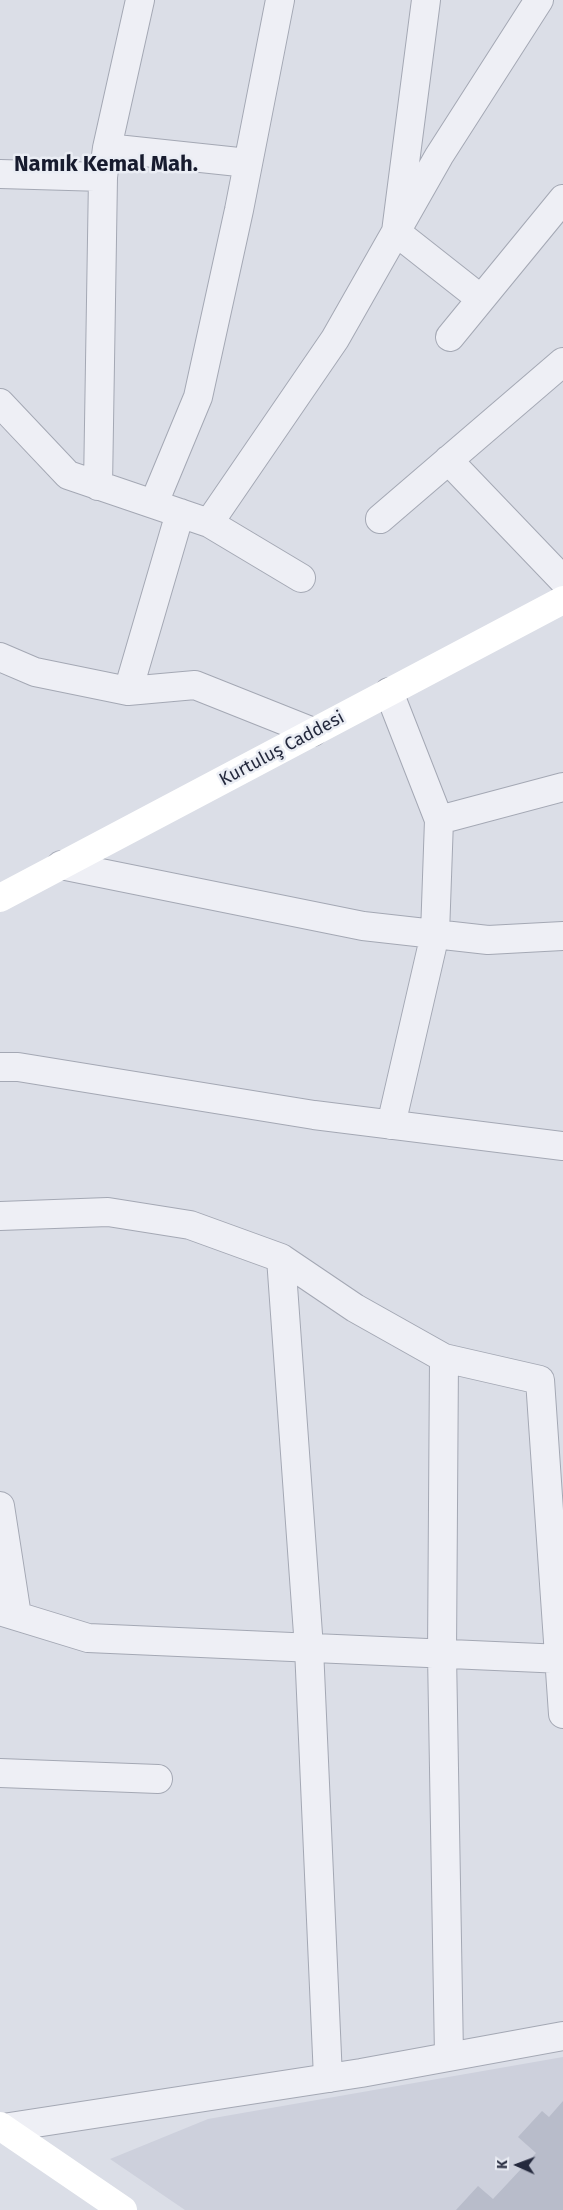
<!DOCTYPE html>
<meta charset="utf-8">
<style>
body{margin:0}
#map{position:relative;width:563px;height:2210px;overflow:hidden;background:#dbdee7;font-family:"Fira Sans",sans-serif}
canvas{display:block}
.north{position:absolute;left:493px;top:2140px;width:50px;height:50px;-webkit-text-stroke:4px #eaedf4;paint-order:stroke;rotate:272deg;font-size:14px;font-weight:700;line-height:20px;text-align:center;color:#24293d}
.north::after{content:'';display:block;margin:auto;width:18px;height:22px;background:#24293d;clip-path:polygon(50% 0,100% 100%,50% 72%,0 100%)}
</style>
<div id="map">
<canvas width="563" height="2210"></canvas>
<div class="north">K</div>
</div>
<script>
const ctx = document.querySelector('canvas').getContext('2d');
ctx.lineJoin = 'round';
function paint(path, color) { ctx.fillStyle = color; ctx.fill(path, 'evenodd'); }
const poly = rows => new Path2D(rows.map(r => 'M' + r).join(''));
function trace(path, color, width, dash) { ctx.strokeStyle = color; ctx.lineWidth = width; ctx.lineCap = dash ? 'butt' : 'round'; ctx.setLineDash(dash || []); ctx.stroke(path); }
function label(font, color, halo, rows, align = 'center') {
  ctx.font = font + ' "Fira Sans",sans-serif'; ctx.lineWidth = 5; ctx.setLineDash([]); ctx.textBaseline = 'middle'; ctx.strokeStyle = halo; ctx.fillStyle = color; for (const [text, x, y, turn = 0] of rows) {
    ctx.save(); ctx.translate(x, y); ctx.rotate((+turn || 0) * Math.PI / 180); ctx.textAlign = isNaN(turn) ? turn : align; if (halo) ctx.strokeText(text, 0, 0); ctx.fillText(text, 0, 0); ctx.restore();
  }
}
paint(poly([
 [563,2057,563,2210,185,2210,110,2159,208,2119]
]), '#cdd0dc');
paint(poly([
 [563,2101,563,2210,456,2210,478,2186,493,2199,536,2153,518,2137,542,2111,549,2117]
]), '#b8bcca');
const minor = poly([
 [426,0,396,232,481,299],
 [107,148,248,163],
 [0,174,103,177],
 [450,337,563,199],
 [0,403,68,475,209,523,301,578],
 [448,460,563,580],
 [98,486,103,177,107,148,140,0],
 [154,503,198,397,239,210,280,0],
 [380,519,563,362],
 [209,523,335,339,439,156,539,0],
 [0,657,35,672,128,691,195,685,313,732],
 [128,691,180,513],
 [389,692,439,820,435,934,391,1125],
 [439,820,563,787],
 [61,865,363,926,488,940,563,936],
 [0,1067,18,1067,314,1115,563,1146],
 [0,1216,108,1212,190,1225,281,1258],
 [444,1358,442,1654,449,2056],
 [0,1506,17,1616],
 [0,1611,88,1638,563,1659],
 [0,1773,158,1779],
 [328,2078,309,1648,281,1258,355,1308,444,1358,540,1380,563,1714]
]);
const tertiary = poly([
 [3,2128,361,2073,563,2036]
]);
trace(minor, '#a4a8b4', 30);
trace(tertiary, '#a4a8b4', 30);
trace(minor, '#eeeff5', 28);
trace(tertiary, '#eeeff5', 28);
trace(poly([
 [0,898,563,600],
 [0,2126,123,2210]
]), '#fff', 28);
label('18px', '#24293d', '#eaedf4', [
 ["Kurtuluş Caddesi",282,749,-28]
]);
label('bold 22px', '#171b2e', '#eaedf4', [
 ["Namık Kemal Mah.",106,165]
]);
</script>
